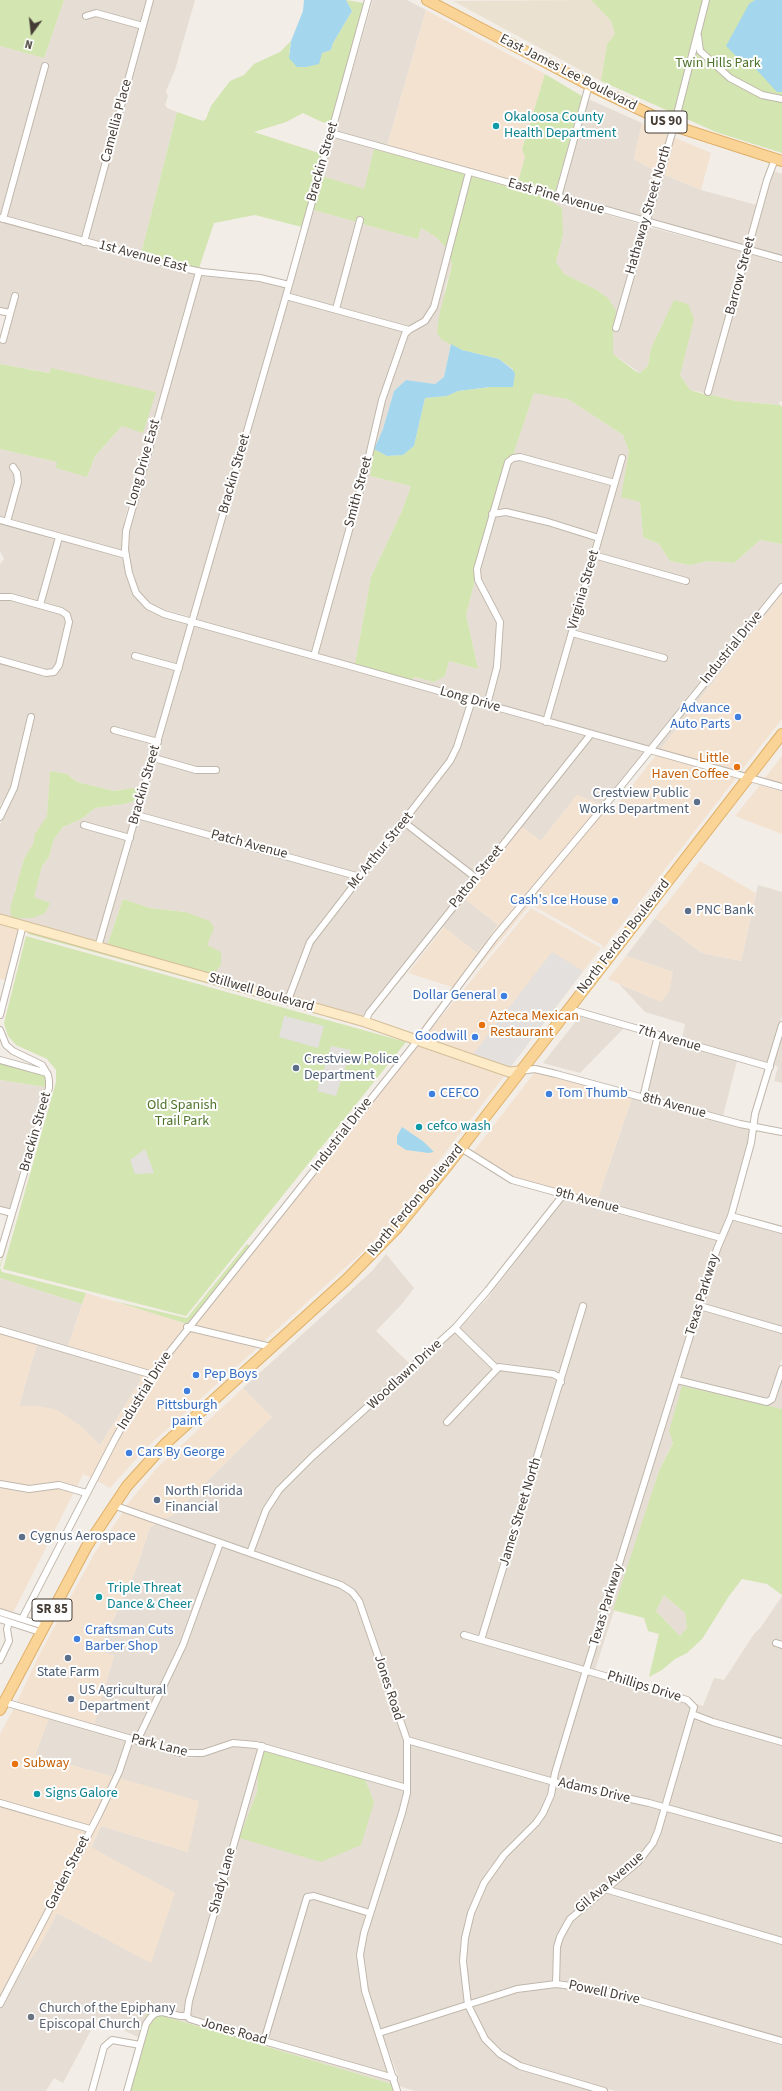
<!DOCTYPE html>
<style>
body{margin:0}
#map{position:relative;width:782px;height:2091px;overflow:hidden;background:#f2ede6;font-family:"Source Sans 3",sans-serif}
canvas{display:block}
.north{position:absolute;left:12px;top:12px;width:40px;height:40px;-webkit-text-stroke:3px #fff;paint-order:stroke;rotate:195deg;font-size:11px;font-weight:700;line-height:16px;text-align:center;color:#453d35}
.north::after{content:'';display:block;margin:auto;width:14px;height:18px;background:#453d35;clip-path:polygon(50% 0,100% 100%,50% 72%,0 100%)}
</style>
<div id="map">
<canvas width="782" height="2091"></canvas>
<div class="north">N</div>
</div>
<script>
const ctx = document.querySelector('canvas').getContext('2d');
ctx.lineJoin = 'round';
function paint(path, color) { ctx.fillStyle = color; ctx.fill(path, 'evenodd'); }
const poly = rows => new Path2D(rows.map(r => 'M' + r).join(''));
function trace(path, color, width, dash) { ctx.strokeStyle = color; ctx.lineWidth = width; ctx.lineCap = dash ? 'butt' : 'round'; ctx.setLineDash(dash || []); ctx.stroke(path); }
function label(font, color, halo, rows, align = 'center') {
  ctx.font = font + ' "Source Sans 3",sans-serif'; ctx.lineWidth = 4; ctx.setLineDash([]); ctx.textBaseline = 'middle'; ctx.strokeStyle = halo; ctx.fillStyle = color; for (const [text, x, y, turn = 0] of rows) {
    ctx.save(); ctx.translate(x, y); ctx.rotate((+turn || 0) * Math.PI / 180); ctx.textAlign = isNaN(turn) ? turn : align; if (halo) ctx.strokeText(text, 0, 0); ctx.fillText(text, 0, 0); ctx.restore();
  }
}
paint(poly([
 [64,0,147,0,141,22,96,10,83,14,84,20,95,16,140,28,82,238,6,216,48,63,43,62,0,215,0,46,44,58],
 [153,0,195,0,175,70,166,91,168,96,165,105,167,108,177,112,141,254,88,239],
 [373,0,407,0,426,10,387,146,335,131],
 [588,99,642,123,634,159,657,172,645,219,562,195],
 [333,137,374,149,364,190,322,176],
 [773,171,782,174,782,255,752,247],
 [663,174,701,190,757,205,746,245,650,220],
 [552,199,643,225,613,328,595,289,564,274,556,262,563,235,550,201],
 [313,210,357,222,334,306,290,293],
 [0,221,196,274,125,517,122,551,11,519,19,470,13,463,9,467,14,474,15,482,5,518,0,516,0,449,57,462,87,477,95,456,122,426,51,368,50,373,0,364,0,343,4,344,18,294,13,292,8,309,0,307],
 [362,224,418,239,421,228,436,237,447,249,432,306,424,318,410,326,339,307],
 [648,227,745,252,705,393,690,390,680,375,686,348,674,301,651,348,648,366,640,373,613,354,613,330,618,331],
 [750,253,782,262,782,401,779,402,780,405,736,401,711,395],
 [450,257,452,265,445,288,442,340,451,344,444,377,435,384,406,380,394,391,383,429,374,448,385,401,408,335,427,323,435,312],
 [201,276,260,282,286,288,191,617,158,608,145,599,137,588,131,572,128,549,131,519],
 [288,300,403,331,376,412,364,469,312,652,196,619],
 [538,392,568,399,623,435,629,451,626,470,640,502,643,537,659,544,670,561,690,565,708,561,734,563,760,540,782,544,782,582,649,746,550,719,574,637,666,662,667,656,576,630,597,559,687,585,689,579,598,552,625,456,620,455,613,479,521,454,513,455,534,393],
 [373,452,370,476,411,486,402,511,371,577,355,664,317,653],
 [517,460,611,486,597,534,548,519,506,509,497,510,510,464],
 [505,516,547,525,596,540,545,718,490,702,503,630,503,621,481,579,480,569,494,517],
 [0,523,55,540,38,601,12,594,0,593,0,564,4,559,0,551],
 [61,541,123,558,126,574,132,591,141,604,156,614,189,624,178,665,133,653,131,659,176,671,156,738,112,726,110,732,155,745,141,791,132,788,114,791,77,782,67,774,50,771,47,816,36,834,33,844,24,859,21,873,14,892,33,898,42,866,49,857,54,839,63,827,83,818,95,808,124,804,138,800,128,834,82,821,80,827,127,841,97,943,0,916,0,825,16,789,35,715,30,713,11,787,0,806,0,663,45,676,54,675,61,668,72,621,69,613,63,608,43,602],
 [475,580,497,623,494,667,485,701,412,680,415,677,434,682,445,676,449,661,478,669,466,615],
 [782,591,782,594,660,750,655,748],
 [0,600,11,600,60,614,65,618,66,623,57,664,53,669,46,670,0,657],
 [195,625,469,703,454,746,448,760,359,873,141,812,155,762,195,773,219,773,219,767,197,767,157,756],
 [474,704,586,735,476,874,408,821,453,763,460,748],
 [592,737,645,752,601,805,577,795,541,841,521,827],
 [139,819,355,878,307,941,287,996,212,975,207,945,185,912,150,908,123,899,107,946,102,944],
 [404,826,472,879,367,1011,363,1018,292,998,312,944],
 [476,882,464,898,498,925,477,953,443,927,370,1018],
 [758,885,782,892,782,1015,768,1063,682,1039,685,1024,645,1012,619,984,657,1000,673,972,626,956,655,918,702,953,741,961],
 [580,1016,623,1029,580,1073,543,1063],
 [781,1037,782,1037,782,1083,774,1081,778,1067,773,1065],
 [660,1039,737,1061,723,1116,646,1095],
 [0,1080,46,1087,11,1209,0,1206],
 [632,1098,750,1130,749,1142,731,1203,720,1234,597,1201],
 [564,1199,717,1240,585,1667,485,1638,587,1304,582,1303,560,1374,554,1371,503,1363,497,1365,460,1328,487,1299],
 [732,1219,782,1233,782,1326,703,1304,723,1241],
 [386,1254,414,1288,402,1304,376,1331,411,1365,272,1494,263,1508,248,1549,164,1519,173,1515,272,1417,243,1388,372,1271],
 [0,1278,82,1304,68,1346,0,1327],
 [702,1310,782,1333,782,1358,770,1397,763,1398,680,1378],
 [455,1332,493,1370,443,1421,447,1426,500,1370,552,1377,558,1381,480,1636,462,1632,461,1638,583,1673,551,1778,409,1737,361,1599,354,1590,342,1581,253,1550,268,1511,281,1492,315,1459],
 [37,1344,138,1373,141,1380,100,1445,82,1427,19,1406],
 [782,1379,782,1409,776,1408,682,1386,673,1442,659,1471,595,1670,590,1668,678,1384,769,1405,775,1401],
 [156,1524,216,1545,181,1644,135,1737,64,1716,94,1724,114,1656,99,1651,137,1567,150,1527],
 [222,1547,340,1588,350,1595,359,1609,404,1741,404,1784,256,1741,233,1740,196,1751,181,1750,141,1739,186,1647],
 [664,1595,685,1613,687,1628,680,1636,656,1611],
 [782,1596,782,1641,774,1639,772,1645,782,1648,782,1739,714,1719,695,1712,696,1704,703,1706,714,1678,724,1680,754,1634,761,1627],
 [588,1674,685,1703,691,1707,663,1803,557,1779],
 [49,1718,127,1741,114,1777,35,1755],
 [694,1718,712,1725,782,1746,782,1836,668,1805],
 [132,1743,189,1758,204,1756,233,1746,258,1749,187,2000,183,2015,186,2020,221,2032,392,2081,392,2084,148,2011,141,2039,98,2017,63,2083,54,2078,46,2091,0,2091,0,2010,19,1974,39,1947,57,1913,150,1962,174,1893,91,1848,101,1826,188,1852,119,1778],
 [410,1744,550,1784,541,1811,534,1821,490,1867,473,1898,466,1920,460,1961,465,2003,381,2030,367,1990,362,1955,366,1934,405,1813,410,1786],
 [258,1769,257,1792,239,1838,374,1802,365,1779,404,1790,404,1793,400,1812,369,1909,315,1893,309,1893,304,1896,263,2037,191,2016,189,2012],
 [556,1786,661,1809,653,1835,637,1859,568,1917,557,1935,554,1947,553,1981,516,1986,471,2001,466,1961,468,1938,474,1913,486,1885,506,1857,534,1831,545,1815],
 [667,1811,782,1843,782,1938,611,1888,640,1864,650,1852,655,1844],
 [605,1893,782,1944,782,2038,603,1986,559,1980,560,1948,562,1938,572,1921],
 [313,1899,367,1915,357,1955,359,1980,389,2074,268,2039,300,1928,309,1900],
 [556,1987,602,1993,782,2045,782,2091,616,2091,526,2065,510,2057,487,2037,472,2007,517,1993],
 [466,2009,483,2042,494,2053,507,2063,524,2071,592,2091,415,2091,399,2086,398,2076,383,2036]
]), '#e6ded4');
paint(poly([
 [426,10,545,74,522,148,525,157,518,182,387,146],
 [642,123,668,135,657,172,634,159],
 [673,137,711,153,701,190,663,174],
 [782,594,782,719,740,772,660,750],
 [656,755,736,778,603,949,602,945,532,905,529,906,451,1000,496,940,607,808,613,810],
 [782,756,782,784,764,779],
 [760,785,782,791,782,834,735,816],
 [577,795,601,805,492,936,417,1036,415,1036,452,987,408,973,444,927,477,953,498,925,464,898,521,826,541,841],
 [700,861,756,893,741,961,702,953,655,918],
 [531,908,601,948,509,1069,422,1040],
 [0,922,19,928,6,980,0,979],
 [626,956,673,972,669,992,661,1002,608,979],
 [418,1044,506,1074,393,1220,366,1249,263,1342,194,1326],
 [535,1072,632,1098,597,1201,514,1177,473,1152],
 [86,1293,166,1317,185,1324,185,1326,152,1371,68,1346],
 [188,1331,257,1348,145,1449,110,1488,96,1480,139,1401],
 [0,1333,37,1344,19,1406,38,1406,58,1410,82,1427,100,1445,141,1380,138,1373,148,1377,91,1478,83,1474,77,1487,59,1482,29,1486,0,1481],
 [243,1388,272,1417,173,1515,164,1519,126,1506,156,1469],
 [0,1488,28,1493,59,1488,74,1492,12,1615,0,1612],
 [123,1512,156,1524,150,1527,137,1567,99,1650,114,1656,94,1725,17,1702,38,1657,94,1554],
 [14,1708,49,1718,35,1755,114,1777,89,1826,0,1800,0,1734],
 [119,1778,199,1801,188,1852,101,1826,91,1847,175,1893,151,1963,57,1913,39,1947,19,1974],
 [0,1807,86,1832,0,1998]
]), '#f4e2d1');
paint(poly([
 [591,0,611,21,615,34,607,44,601,81,453,1]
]), '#ebe1d0');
paint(poly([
 [0,0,64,0,44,58,0,46],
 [346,0,364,3,331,124,322,122,303,113,286,122,254,132,322,154,302,227,255,215,214,223,199,268,141,254,177,112,203,121,206,119,211,106,230,81,244,75,254,64,280,52,291,41,289,54,322,53,331,50,333,43,352,11],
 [591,0,782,0,782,153,716,132,601,81,607,44,615,34,611,21],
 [545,74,582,96,555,193,518,182,525,157,522,149],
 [374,149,466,174,447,249,436,237,421,228,418,239,362,224,364,217,359,216,357,222,313,210,322,176,364,189],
 [471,176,552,199,551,201,562,208,563,235,556,262,564,274,595,289,608,298,616,311,613,330,613,354,635,371,640,373,648,366,651,348,674,300,688,304,694,319,680,375,690,390,710,396,711,395,736,401,780,405,782,407,782,544,760,540,734,563,708,561,690,565,670,561,659,544,643,537,640,502,621,497,629,451,623,435,568,399,534,393,513,455,504,463,474,568,475,580,466,615,478,669,449,661,445,676,434,682,415,677,412,680,355,664,371,577,402,511,411,486,370,476,374,449,387,456,403,455,414,446,425,398,447,396,458,391,490,387,513,387,513,369,499,359,462,350,442,340,437,333,439,316,452,265,450,257],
 [0,364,49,373,51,368,156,392,143,433,122,426,95,456,87,477,56,468,57,462,0,449],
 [50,771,67,774,77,782,114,791,132,788,141,791,138,800,124,804,95,808,83,818,63,827,54,839,49,857,42,866,34,897,50,903,45,913,33,918,12,918,10,909,24,859,33,844,35,834,47,816],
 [123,899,150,908,185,912,210,921,214,928,207,945,221,952,221,965,212,975,107,946],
 [29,931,282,1002,282,1004,28,934],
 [26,936,406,1042,186,1316,3,1269,56,1082,56,1070,47,1059,16,1045,8,1036,4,1023],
 [0,1063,45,1076,46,1087,0,1080],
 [32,1156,0,1268,2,1272,86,1293,82,1304,0,1278,0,1265],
 [247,1244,250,1246,187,1324,114,1301,187,1318],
 [682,1386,782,1409,782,1595,767,1584,742,1579,729,1596,702,1639,687,1653,675,1659,662,1670,649,1677,659,1634,648,1631,644,1618,613,1610,659,1471,673,1443,669,1431],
 [664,1595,685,1613,687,1628,680,1636,656,1611],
 [264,1751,365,1779,374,1802,361,1845,321,1862,239,1838,257,1792,258,1769],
 [147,2011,392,2084,394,2091,126,2091]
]), '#d3e5b0');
paint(poly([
 [552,952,583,971,509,1069,471,1057],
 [284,1016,324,1026,318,1048,279,1037],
 [331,1046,351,1050,336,1096,317,1091],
 [145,1149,154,1173,135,1174,130,1160]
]), '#e3e0de');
paint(poly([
 [304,0,346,0,352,11,333,43,331,50,322,53,319,64,306,67,297,67,289,58,291,41,303,11],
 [755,0,782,0,782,92,777,92,755,68,736,56,726,46,749,4],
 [451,344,462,350,499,359,513,370,515,374,513,387,490,387,458,391,447,396,425,398,414,446,403,455,387,456,374,449,383,429,394,391,406,380,435,384,444,377],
 [402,1127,424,1142,434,1152,429,1153,406,1150,397,1144,397,1136]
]), '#a4d7ed');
const street = poly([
 [86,16,96,13,143,26],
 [698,36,700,51,730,78,762,95,782,99],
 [331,133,782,259],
 [558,197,589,85],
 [0,218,183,268,202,272,260,278,289,285],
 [3,219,45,66],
 [84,242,150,0],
 [199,272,126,531,125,550,129,573,136,593,148,606,164,614,782,787],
 [286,296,409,330,425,321,434,307,469,172],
 [336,309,360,220],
 [0,311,10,313],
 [616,328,674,126,706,0],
 [3,340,15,296],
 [708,392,767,180,775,159],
 [492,514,506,512,548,522,599,538],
 [0,520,126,555],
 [7,522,18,482,17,473,13,467],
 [594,555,686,581],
 [0,597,11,597,61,611,67,615,69,622,59,665,54,672,46,673,0,660],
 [40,605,59,537],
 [572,633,664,658],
 [135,656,179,668],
 [314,656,366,469,382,400,405,334,409,330],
 [487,705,497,667,500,622,478,580,477,569,508,462,513,458,520,457,615,483],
 [546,722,622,458],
 [114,730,158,742],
 [154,758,196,770,216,770],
 [137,815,360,877],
 [0,817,14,788,31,717],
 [404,822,476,878],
 [84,825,130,838],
 [98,947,286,296,368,0],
 [288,1000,310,942,450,761,457,747,472,700],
 [569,1009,770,1067],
 [0,1015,23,925],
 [365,1022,369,1013,591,734],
 [0,1030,6,1045,13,1051,42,1065,48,1075,49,1081,49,1088,30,1153,0,1254],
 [0,1060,47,1073],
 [520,1071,535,1069,556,1074,740,1124,782,1132],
 [643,1098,658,1035],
 [461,1148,512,1180,721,1238],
 [0,1210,12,1213],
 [731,1216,782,1230],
 [700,1306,782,1330],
 [187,1327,271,1347],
 [455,1328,497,1369],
 [0,1330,153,1375],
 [677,1380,767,1402,772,1399,782,1369],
 [447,1422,499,1367,553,1374,559,1377,561,1382],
 [0,1484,29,1489,59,1485,86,1493],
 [113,1505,341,1585,352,1592,359,1601,407,1740,407,1793,402,1813,364,1933,360,1955,365,1991,397,2091],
 [250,1553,266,1510,279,1490,313,1456,455,1328,488,1290,563,1195],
 [0,1612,44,1626],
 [0,1619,40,1632],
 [22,1619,115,1439,137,1400,168,1354,418,1040,494,938,621,786,782,587],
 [464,1635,687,1700,694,1707,658,1831,653,1843,638,1862,570,1919,560,1937,557,1947,556,1984],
 [481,1640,583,1306],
 [776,1643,782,1645],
 [0,1660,9,1641,7,1629,9,1622],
 [4,1702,180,1753,203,1753,233,1743,256,1745,407,1788],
 [692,1714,713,1722,782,1742],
 [407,1740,554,1782,649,1803,782,1840],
 [137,1741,183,1645,220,1543],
 [0,1803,90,1829],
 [605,1889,782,1941],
 [0,2004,99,1814,119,1772,130,1739],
 [187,2016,189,2001,262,1746],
 [187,2016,190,2019,222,2029,394,2078],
 [379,2033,517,1989,556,1984,602,1990,782,2041],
 [264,2041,307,1897,314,1896,370,1913],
 [92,2091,104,2047,112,2040,140,2045],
 [127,2091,146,2024,151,2017,156,2013,162,2012,180,2016,187,2016],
 [604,2091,520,2066,500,2054,485,2039,468,2005,463,1961,465,1938,471,1913,484,1883,504,1855,536,1823,543,1813,551,1795,555,1773,586,1670,717,1249,731,1216,751,1143,755,1114,782,1025]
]);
const secondary = poly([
 [0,919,365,1022,480,1062,509,1072,520,1071]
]);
const primary = poly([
 [427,0,589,85,674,126,782,161],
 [0,1710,87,1546,127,1486,165,1444,347,1279,397,1228,448,1165,782,734]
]);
trace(street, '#c0b7ac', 8);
trace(secondary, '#d4be99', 11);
trace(primary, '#dfaf67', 12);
trace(street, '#fff', 6);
trace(secondary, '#fdeac6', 9);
trace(primary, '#fad497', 10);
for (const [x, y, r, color] of [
 [496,126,4,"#0f9aa8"],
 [738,717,4,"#3f7fe0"],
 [737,767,4,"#e8710a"],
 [697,802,4,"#5c6f8a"],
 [615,901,4,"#3f7fe0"],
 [688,911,4,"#5c6f8a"],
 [504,996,4,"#3f7fe0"],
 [482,1025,4,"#e8710a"],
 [475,1037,4,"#3f7fe0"],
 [296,1068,4,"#5c6f8a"],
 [432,1094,4,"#3f7fe0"],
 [549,1094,4,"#3f7fe0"],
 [419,1127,4,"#0f9aa8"],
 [196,1375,4,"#3f7fe0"],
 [187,1391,4,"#3f7fe0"],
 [129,1453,4,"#3f7fe0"],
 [157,1500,4,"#5c6f8a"],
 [22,1537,4,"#5c6f8a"],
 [99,1597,4,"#0f9aa8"],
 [77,1639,4,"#3f7fe0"],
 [68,1658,4,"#5c6f8a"],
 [71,1699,4,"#5c6f8a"],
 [15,1764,4,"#e8710a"],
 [37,1794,4,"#0f9aa8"],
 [31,2017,4,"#6b7280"]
]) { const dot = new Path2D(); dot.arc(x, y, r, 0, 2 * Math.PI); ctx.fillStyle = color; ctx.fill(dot); trace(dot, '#fff', 1.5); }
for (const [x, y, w] of [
 [666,122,42],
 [52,1610,40]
]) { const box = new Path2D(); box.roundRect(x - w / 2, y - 11, w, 22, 3); ctx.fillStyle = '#fff'; ctx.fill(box); trace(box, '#453d35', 1); }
label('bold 13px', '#453d35', null, [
 ["US 90",666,122],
 ["SR 85",52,1610]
]);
label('14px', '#4e742b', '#fff', [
 ["Twin Hills Park",718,64],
 ["Old Spanish",182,1106],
 ["Trail Park",182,1122]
]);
label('14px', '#453d35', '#fff', [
 ["East James Lee Boulevard",568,73,27],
 ["Camellia Place",117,121,-75],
 ["Brackin Street",323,162,-74],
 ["East Pine Avenue",556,197,16],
 ["Hathaway Street North",649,210,-74],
 ["1st Avenue East",143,257,15],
 ["Barrow Street",741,276,-75],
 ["Long Drive East",144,463,-74],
 ["Brackin Street",235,474,-74],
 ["Smith Street",359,492,-75],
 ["Virginia Street",584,590,-74],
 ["Industrial Drive",732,648,-51],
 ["Long Drive",470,700,16],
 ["Brackin Street",145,785,-74],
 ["Patch Avenue",249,845,15],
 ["Mc Arthur Street",381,851,-51],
 ["Patton Street",477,877,-51],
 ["North Ferdon Boulevard",624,937,-52],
 ["Stillwell Boulevard",261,993,16],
 ["7th Avenue",669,1039,16],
 ["8th Avenue",674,1106,15],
 ["Brackin Street",36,1132,-74],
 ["Industrial Drive",342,1135,-52],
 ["North Ferdon Boulevard",416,1201,-50],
 ["9th Avenue",587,1201,15],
 ["Texas Parkway",703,1295,-73],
 ["Woodlawn Drive",405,1375,-43],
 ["Industrial Drive",145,1391,-58],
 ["James Street North",521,1512,-73],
 ["Texas Parkway",607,1605,-73],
 ["Phillips Drive",644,1687,17],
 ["Jones Road",388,1688,72],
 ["Park Lane",159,1746,14],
 ["Adams Drive",594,1791,13],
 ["Garden Street",68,1873,-63],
 ["Shady Lane",223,1881,-75],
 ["Gil Ava Avenue",610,1883,-41],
 ["Powell Drive",604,1993,12],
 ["Jones Road",234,2032,16]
]);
label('14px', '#0d838f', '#fff', [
 ["Okaloosa County",504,118],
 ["Health Department",504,134],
 ["cefco wash",427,1127],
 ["Triple Threat",107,1589],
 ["Dance & Cheer",107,1605],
 ["Signs Galore",45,1794]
], 'left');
label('14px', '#366cbe', '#fff', [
 ["Advance",730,709,"right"],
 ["Auto Parts",730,725,"right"],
 ["Cash's Ice House",607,901,"right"],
 ["Dollar General",496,996,"right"],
 ["Goodwill",467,1037,"right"],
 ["CEFCO",440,1094],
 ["Tom Thumb",557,1094],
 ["Pep Boys",204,1375],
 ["Pittsburgh",187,1406,"center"],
 ["paint",187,1422,"center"],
 ["Cars By George",137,1453],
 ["Craftsman Cuts",85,1631],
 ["Barber Shop",85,1647]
], 'left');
label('14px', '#c56008', '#fff', [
 ["Little",729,759,"right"],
 ["Haven Coffee",729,775,"right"],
 ["Azteca Mexican",490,1017],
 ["Restaurant",490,1033],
 ["Subway",23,1764]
], 'left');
label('14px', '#4e5e75', '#fff', [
 ["Crestview Public",689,794,"right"],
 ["Works Department",689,810,"right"],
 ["PNC Bank",696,911],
 ["Crestview Police",304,1060],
 ["Department",304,1076],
 ["North Florida",165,1492],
 ["Financial",165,1508],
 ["Cygnus Aerospace",30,1537],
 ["State Farm",68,1673,"center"],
 ["US Agricultural",79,1691],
 ["Department",79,1707]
], 'left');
label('14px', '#5b616d', '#fff', [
 ["Church of the Epiphany",39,2009],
 ["Episcopal Church",39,2025]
], 'left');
</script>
